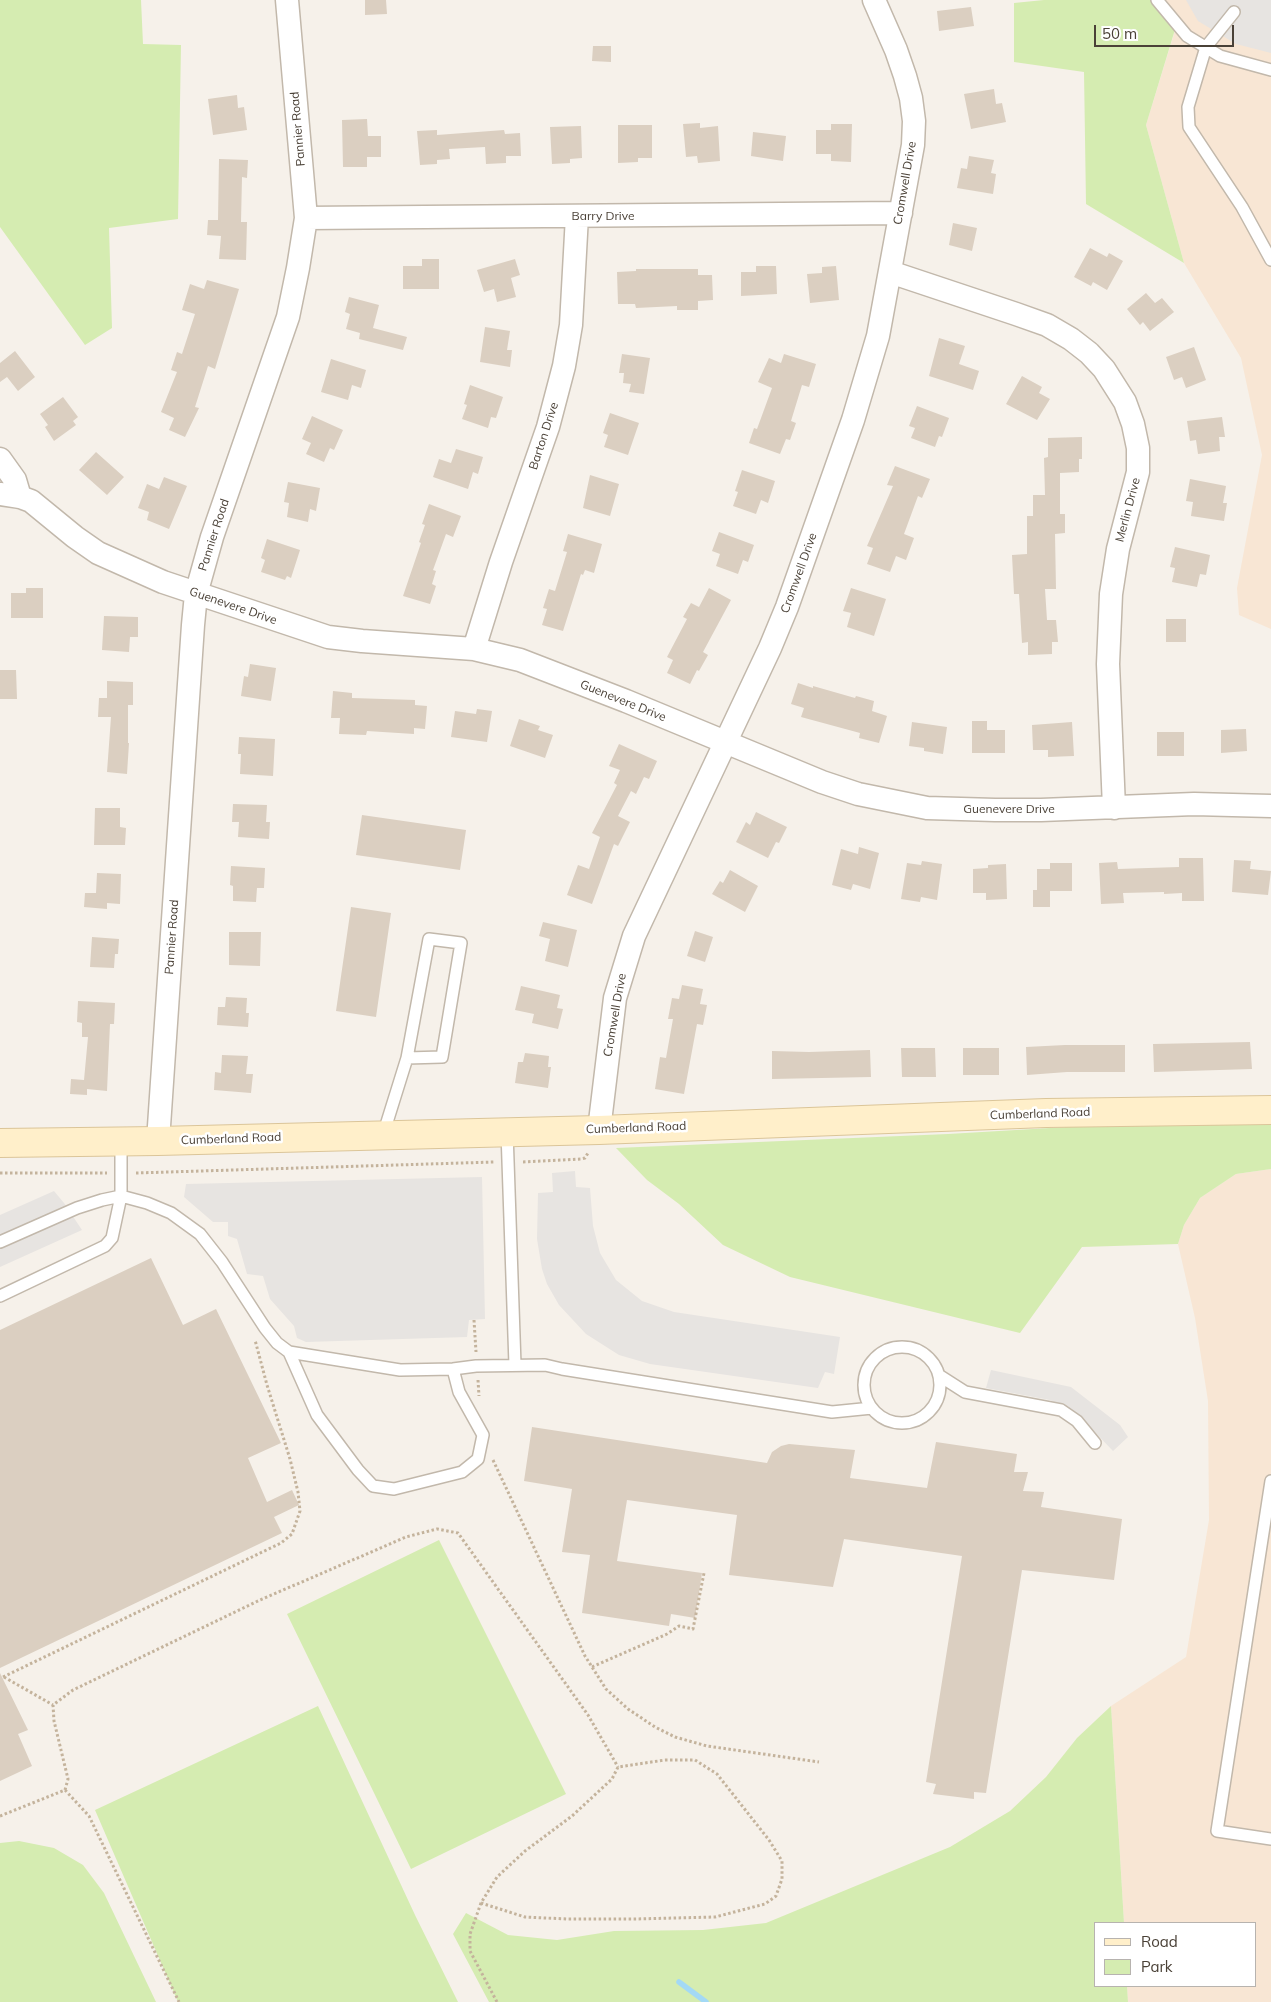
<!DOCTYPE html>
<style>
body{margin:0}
#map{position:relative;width:1271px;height:2002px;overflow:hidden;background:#f6f1ea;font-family:Mulish,sans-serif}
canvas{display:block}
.legend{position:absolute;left:1094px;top:1922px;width:162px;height:65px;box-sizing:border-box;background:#fff;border:1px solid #b7b3af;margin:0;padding:6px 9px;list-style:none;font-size:15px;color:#4a4137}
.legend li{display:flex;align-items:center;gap:10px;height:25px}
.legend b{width:25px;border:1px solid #b7b3af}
.scale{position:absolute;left:1094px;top:25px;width:140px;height:22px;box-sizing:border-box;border:2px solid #4a4137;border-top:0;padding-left:6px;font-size:15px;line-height:18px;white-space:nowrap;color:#4a4137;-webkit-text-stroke:4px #fff;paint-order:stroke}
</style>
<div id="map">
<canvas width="1271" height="2002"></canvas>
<ul class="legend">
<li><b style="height:6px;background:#ffefca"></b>Road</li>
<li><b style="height:14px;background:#d5ecb1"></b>Park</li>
</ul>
<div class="scale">50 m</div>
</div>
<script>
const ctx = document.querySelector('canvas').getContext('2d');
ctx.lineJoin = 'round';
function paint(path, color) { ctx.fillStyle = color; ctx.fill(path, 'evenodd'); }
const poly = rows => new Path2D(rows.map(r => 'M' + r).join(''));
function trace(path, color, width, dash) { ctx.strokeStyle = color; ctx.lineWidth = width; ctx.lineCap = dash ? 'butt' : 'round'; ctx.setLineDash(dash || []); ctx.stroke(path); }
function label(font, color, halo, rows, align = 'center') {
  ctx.font = font + ' Mulish,sans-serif'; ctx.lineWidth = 5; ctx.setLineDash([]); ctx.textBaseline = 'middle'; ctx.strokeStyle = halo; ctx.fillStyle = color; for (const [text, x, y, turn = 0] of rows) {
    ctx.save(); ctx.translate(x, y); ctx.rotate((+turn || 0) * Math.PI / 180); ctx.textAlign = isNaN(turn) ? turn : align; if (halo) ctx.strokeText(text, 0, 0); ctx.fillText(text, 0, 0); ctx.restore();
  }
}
paint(poly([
 [1157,0,1271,0,1271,629,1239,615,1237,588,1262,455,1241,358,1184,263,1146,125,1177,24],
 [1271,1169,1271,2002,1128,2002,1127,1986,1255,1986,1255,1923,1124,1923,1111,1706,1186,1657,1209,1520,1208,1401,1195,1318,1178,1244,1184,1225,1200,1198,1236,1174]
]), '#f8e6d4');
paint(poly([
 [0,0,141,0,143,44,181,45,178,219,109,228,112,328,85,345,0,227],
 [1044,0,1157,0,1177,23,1146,125,1184,263,1086,204,1084,72,1014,62,1014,3],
 [1271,1115,1271,1169,1236,1174,1200,1198,1184,1225,1178,1244,1082,1247,1020,1333,790,1277,723,1245,679,1204,647,1180,616,1148,948,1134],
 [439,1540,566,1794,411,1869,287,1614],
 [318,1706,415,1915,458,2002,178,2002,95,1810],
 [1111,1706,1124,1923,1095,1923,1095,1986,1127,1986,1128,2002,489,2002,453,1934,466,1913,508,1935,557,1940,614,1931,703,1930,766,1923,950,1847,1010,1811,1046,1777,1077,1738],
 [19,1841,54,1848,83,1865,104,1893,156,2002,0,2002,0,1843]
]), '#d5ecb1');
paint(poly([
 [1186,0,1271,0,1271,53,1236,44,1198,21],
 [575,1171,576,1187,590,1188,593,1226,600,1253,616,1280,642,1301,674,1312,840,1337,834,1374,825,1372,818,1388,650,1364,619,1355,586,1334,559,1305,547,1284,542,1269,537,1239,538,1193,553,1192,552,1173],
 [482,1177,485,1319,469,1320,467,1337,306,1342,297,1338,294,1326,270,1299,263,1276,247,1274,237,1239,228,1236,228,1222,213,1222,184,1197,186,1184],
 [54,1191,64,1203,82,1230,0,1267,0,1215],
 [991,1370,1071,1387,1120,1425,1128,1437,1113,1451,1091,1428,1073,1412,1050,1400,986,1388]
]), '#e7e4e1');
trace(poly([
 [679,1982,706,2002]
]), '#a3d9f5', 5.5);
paint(poly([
 [365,0,386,0,387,14,365,15],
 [971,7,974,26,939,31,937,11],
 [593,46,611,46,611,62,592,61],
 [994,89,996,104,1002,103,1006,122,971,129,964,94],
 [237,95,238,108,244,107,247,130,213,135,208,99],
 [367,119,368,136,381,136,381,157,367,157,367,167,343,167,342,120],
 [700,123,700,128,718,126,720,161,698,163,697,156,686,157,683,124],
 [831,124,852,124,851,162,831,161,831,154,816,154,816,130,831,130],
 [618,125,652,125,652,158,638,158,638,162,618,163],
 [581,126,582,158,570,159,570,163,552,164,550,127],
 [437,130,437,135,504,130,505,134,520,133,521,156,506,156,506,163,486,164,485,147,449,149,450,159,437,160,437,164,420,165,417,131],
 [753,132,786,136,783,161,751,156],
 [969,156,994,160,991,173,996,174,993,194,957,188,961,168,967,169],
 [219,159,248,160,247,178,242,177,241,222,247,222,246,260,219,259,221,236,207,235,208,220,218,220],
 [953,223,977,228,972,251,949,245],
 [1090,248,1107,257,1109,253,1123,261,1107,290,1093,282,1091,286,1074,277],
 [422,259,439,259,439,289,403,289,403,266,422,266],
 [515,259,520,275,511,278,516,297,497,302,494,289,484,292,477,270],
 [756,266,776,266,777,294,741,296,741,272,756,272],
 [836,266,839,300,810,303,807,274,822,273,822,267],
 [636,269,698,269,698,275,712,275,713,300,698,301,698,310,677,310,677,306,636,308,635,304,618,304,617,272,636,271],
 [207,280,239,289,215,369,208,366,195,407,199,408,185,437,169,430,174,418,161,412,177,372,171,370,177,352,182,354,195,314,182,310,190,284,204,289],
 [1146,293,1155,303,1162,298,1174,312,1150,331,1143,322,1140,325,1127,309],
 [349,297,379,305,373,328,407,337,403,350,359,339,360,333,346,329,350,314,345,312],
 [485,327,510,331,507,350,512,350,510,367,480,362],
 [939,338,965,346,959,364,979,371,973,390,929,376],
 [1194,347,1206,380,1186,388,1182,377,1174,380,1166,357],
 [15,351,35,377,18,391,7,377,0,382,0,363],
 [622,354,650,358,644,394,629,392,631,384,623,383,624,373,619,373],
 [784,354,816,364,809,387,802,385,791,421,796,423,790,440,786,439,780,454,749,443,754,428,757,429,772,388,758,382,769,358,781,363],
 [331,359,366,370,361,388,352,385,348,400,321,392],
 [1022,376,1042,387,1039,393,1050,399,1037,420,1006,404],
 [470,385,503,397,496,418,491,417,488,428,462,419,467,405,464,404],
 [63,397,78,417,73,421,76,425,54,441,45,427,48,425,40,414],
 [917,406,949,418,942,437,939,436,935,447,911,438,915,428,909,426],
 [610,413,639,423,628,455,604,447,608,435,603,433],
 [312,416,343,430,334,450,330,448,324,462,306,454,311,443,302,439],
 [1222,417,1225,437,1219,437,1220,451,1198,454,1196,440,1190,441,1187,421],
 [1082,437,1082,459,1079,459,1079,472,1060,473,1060,514,1065,514,1065,533,1055,534,1056,589,1045,589,1047,620,1056,620,1058,642,1052,642,1052,654,1028,655,1028,642,1022,643,1019,594,1014,594,1012,555,1027,554,1027,516,1033,516,1033,495,1045,495,1044,458,1048,457,1048,438],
 [456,449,483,457,478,474,473,472,468,489,433,477,439,459,451,463],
 [96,452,124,477,107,495,79,470],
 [895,466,930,479,922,498,918,496,904,534,914,538,906,560,896,556,890,572,867,564,873,548,867,546,893,486,887,485],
 [742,470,775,481,768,503,761,500,756,514,733,506,738,492,735,491],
 [590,475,619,484,610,516,583,508],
 [164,477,187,486,169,529,147,520,149,512,138,508,147,484,159,489],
 [1190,479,1226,486,1223,503,1227,503,1224,521,1191,516,1193,502,1186,501],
 [288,482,320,488,316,511,310,509,308,522,287,517,289,503,284,502],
 [429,504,461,516,453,537,446,534,433,570,436,571,432,584,436,586,430,604,403,596,421,543,419,542,425,525,422,524],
 [719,532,754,545,748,562,743,560,738,574,716,566,720,554,712,551],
 [568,534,602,544,594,573,585,570,583,575,581,574,563,631,542,625,547,609,543,608,549,589,555,591,567,552,563,551],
 [267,539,300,550,291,578,287,576,285,580,261,572,265,560,261,558],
 [1175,547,1210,555,1206,575,1200,574,1197,587,1172,582,1175,568,1170,567],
 [26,588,43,588,43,618,11,618,11,593,26,593],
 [709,588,731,600,703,652,708,655,699,671,697,670,690,684,667,673,673,660,667,657,687,619,683,617,691,603,699,607],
 [851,588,886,599,874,636,847,627,851,613,843,611],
 [104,616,138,617,138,637,130,637,129,652,102,650],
 [1166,619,1186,619,1186,642,1166,642],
 [250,664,276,668,271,701,241,696,244,676,248,677],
 [0,670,16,670,17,699,0,699],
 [107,681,133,682,133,705,128,705,128,743,129,743,127,774,107,772,111,717,98,717,99,698,107,698],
 [798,683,813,688,813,686,855,698,856,696,874,701,872,711,887,716,879,743,859,738,860,733,801,717,804,708,791,704],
 [333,691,352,693,352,698,415,700,415,705,427,706,425,729,414,728,414,734,367,731,366,735,339,734,340,718,331,718],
 [477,709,492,711,487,742,451,737,455,711,476,714],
 [519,719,540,726,538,730,553,735,545,758,510,746],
 [972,721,987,721,987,730,1005,730,1005,753,972,753],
 [912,722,947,727,943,754,924,751,924,748,909,746],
 [1072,722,1074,756,1048,757,1048,750,1033,750,1032,725],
 [1246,729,1247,751,1221,753,1221,730],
 [1157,732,1184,732,1184,756,1157,756],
 [239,737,275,739,273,776,240,774,241,754,238,754],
 [619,744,657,761,649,779,644,777,636,794,631,791,618,816,630,822,618,846,614,844,592,904,567,895,578,865,589,869,600,837,592,833,617,785,614,783,620,770,609,766],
 [233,804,267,805,266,822,270,822,269,839,238,837,239,822,232,822],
 [95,808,120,808,120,827,126,828,125,845,94,845],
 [756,812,787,827,779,843,776,842,768,858,736,842,746,822,750,825],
 [362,815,466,830,460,870,356,855],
 [859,847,879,853,870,889,853,884,851,890,832,885,841,849,858,854],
 [1179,858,1203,858,1204,901,1182,901,1182,893,1164,894,1164,892,1123,893,1124,903,1101,904,1099,863,1117,862,1118,869,1179,867],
 [1234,860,1251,861,1250,869,1271,871,1268,895,1232,892],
 [922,861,942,864,937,900,921,897,920,902,901,899,907,863,921,865],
 [1050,863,1072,863,1072,891,1050,891,1050,907,1033,907,1033,890,1037,890,1037,869,1050,869],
 [1006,864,1007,899,986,900,986,893,973,893,973,869,988,868,988,865],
 [231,866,265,868,264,888,257,888,256,902,233,901,233,886,230,885],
 [730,870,758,886,745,912,712,894,720,881,723,883],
 [97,873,121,874,120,904,107,903,107,909,84,907,85,893,96,893],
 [351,907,391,913,376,1017,336,1011],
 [543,922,577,930,568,967,545,961,550,939,539,936],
 [695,931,713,937,705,962,687,956],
 [229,932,261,932,260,966,229,965],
 [92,937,119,939,118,954,115,954,114,968,90,967],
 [682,985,703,989,700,1004,707,1005,703,1025,697,1024,684,1094,655,1089,660,1057,666,1058,673,1019,668,1019,672,998,679,999],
 [521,986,560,995,557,1008,563,1009,558,1029,532,1023,534,1014,515,1010],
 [226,997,247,998,246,1013,249,1013,248,1027,217,1025,218,1007,225,1007],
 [78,1001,115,1003,114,1024,110,1024,107,1091,87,1089,87,1095,70,1094,71,1079,84,1080,88,1037,82,1037,82,1023,77,1022],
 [1250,1042,1252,1069,1154,1072,1153,1044],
 [1065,1045,1125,1045,1125,1072,1067,1072,1027,1075,1026,1047],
 [901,1048,935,1048,936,1077,902,1077],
 [963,1048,999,1048,999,1075,963,1075],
 [870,1050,871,1077,772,1079,772,1051,809,1052],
 [525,1053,549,1056,548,1067,551,1067,548,1088,515,1083,518,1062,523,1062],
 [222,1055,248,1056,246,1074,253,1074,251,1093,214,1090,215,1072,221,1073],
 [151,1258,183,1325,216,1309,281,1443,248,1458,267,1502,292,1490,299,1505,274,1517,282,1533,0,1668,0,1330],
 [532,1427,767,1463,772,1452,781,1446,789,1444,855,1450,850,1478,927,1488,936,1442,1017,1454,1014,1472,1028,1472,1023,1491,1044,1492,1041,1507,1122,1519,1114,1580,1022,1570,986,1793,974,1792,974,1799,933,1794,936,1784,926,1782,962,1556,844,1539,833,1587,729,1575,737,1515,627,1500,617,1561,702,1573,695,1618,671,1614,669,1626,582,1613,590,1555,562,1552,572,1489,524,1481],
 [0,1673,28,1730,18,1734,32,1766,0,1781]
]), '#dbcfc1');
const lane = poly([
 [1157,0,1187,36,1220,56,1271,70],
 [1234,12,1206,47,1188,107,1189,127,1242,207,1271,260],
 [507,1132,515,1365],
 [383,1135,407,1058,429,939,461,943,442,1057,407,1058],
 [121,1142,121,1196,147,1203,171,1213,200,1234,222,1262,265,1328,277,1343,289,1352,400,1370,453,1369,476,1366,545,1365,562,1369,832,1412,872,1408],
 [0,1242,77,1208,102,1200,121,1196,112,1238,105,1246,0,1296],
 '864 1385a38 38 0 1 1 76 0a38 38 0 1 1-76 0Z',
 [289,1352,317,1415,358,1470,373,1486,394,1489,462,1472,478,1459,483,1435,459,1392,453,1369],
 [940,1376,965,1392,1061,1410,1077,1421,1095,1443],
 [1271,1481,1217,1831,1271,1839]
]);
const street = poly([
 [306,218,901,213],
 [890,272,1016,314,1047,325,1071,339,1089,353,1104,369,1125,402,1133,424,1138,448,1138,472,1118,549,1111,594,1108,664,1114,808],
 [0,459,15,480,20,497],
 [0,494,20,497,31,501,75,537,98,553,163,582,328,637,362,641,474,649,520,660,626,701,822,782,858,794,927,808,995,810,1041,810,1194,804,1271,806],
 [474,649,501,562,548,427,564,366,571,325,577,216],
 [599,1130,615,998,634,936,770,648,787,607,853,420,878,336,913,145,914,121,911,98,905,76,896,50,874,0],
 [158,1141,193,625,196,594,212,537,288,317,298,268,306,218,287,0]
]);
const secondary = poly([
 [0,1143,158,1141,599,1130,1046,1113,1271,1110]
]);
trace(lane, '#c2b8ab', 14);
trace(street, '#c2b8ab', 25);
trace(secondary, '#dbc599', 30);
trace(poly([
 [523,1162,581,1159,585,1158,588,1153],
 [0,1173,107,1173],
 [136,1173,494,1162],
 [474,1320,476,1352],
 [478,1380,479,1396],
 [493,1460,585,1656,606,1689,628,1709,655,1727,675,1737,707,1746,819,1762],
 [592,1667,667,1634,679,1626,693,1629,704,1573],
 [3,1677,281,1543,292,1534,300,1511,298,1492,290,1459,267,1385,255,1340],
 [4,1677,53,1705],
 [665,1760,695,1760,717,1774,769,1840,782,1861,782,1879,776,1896,765,1904,715,1917,635,1919,567,1919,525,1917,481,1903,497,1877,525,1851,572,1816,612,1779,618,1767,665,1760],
 [65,1790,89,1816,179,2002],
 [0,1816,65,1790,68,1779,54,1721,53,1705,73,1690,260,1600,406,1537,437,1529,458,1533,588,1715,618,1767],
 [481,1903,470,1934,470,1951,497,2002]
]), '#c4b39c', 3, [2.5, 2.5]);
trace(lane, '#fff', 11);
trace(street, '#fff', 22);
trace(secondary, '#ffefca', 28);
label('12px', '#4a4137', '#fff', [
 ["Pannier Road",298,129,-95],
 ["Cromwell Drive",905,183,-80],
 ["Barry Drive",603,216],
 ["Barton Drive",544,436,-72],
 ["Merlin Drive",1128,510,-75],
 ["Pannier Road",214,535,-72],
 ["Cromwell Drive",799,573,-70],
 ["Guenevere Drive",233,606,19],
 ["Guenevere Drive",623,701,22],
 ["Guenevere Drive",1009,809],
 ["Pannier Road",172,937,-86],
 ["Cromwell Drive",615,1015,-80],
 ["Cumberland Road",1040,1114,-2],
 ["Cumberland Road",636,1128,-2],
 ["Cumberland Road",231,1139,-2]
]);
</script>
